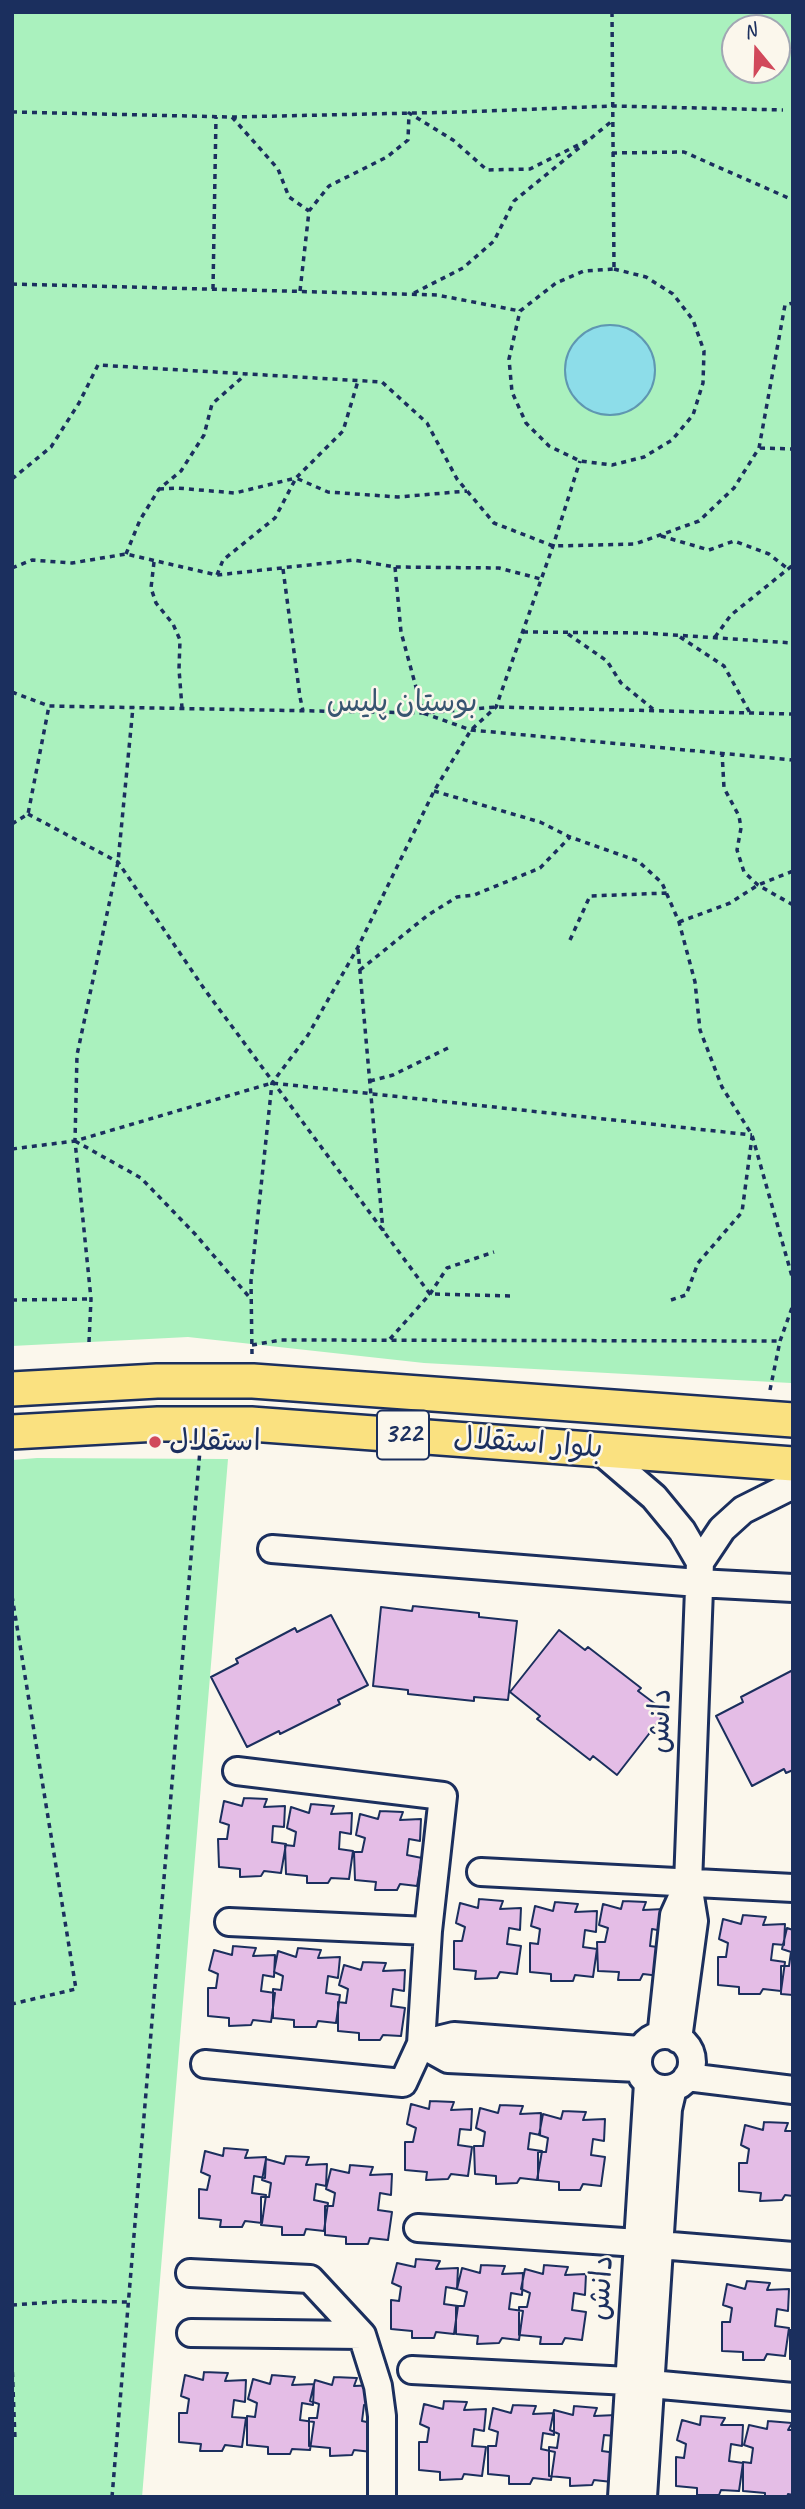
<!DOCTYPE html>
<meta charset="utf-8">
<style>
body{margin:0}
#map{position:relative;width:805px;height:2509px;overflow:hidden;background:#fbf7ec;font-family:Caveat,sans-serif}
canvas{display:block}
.frame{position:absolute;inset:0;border:14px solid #1b2f5e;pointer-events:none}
.north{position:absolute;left:721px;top:14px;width:70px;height:70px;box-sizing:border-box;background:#fbf7ec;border:2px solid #a1a7b3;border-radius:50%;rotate:341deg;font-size:19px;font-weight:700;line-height:28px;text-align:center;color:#1b2f5e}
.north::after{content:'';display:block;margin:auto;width:24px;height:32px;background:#d1495b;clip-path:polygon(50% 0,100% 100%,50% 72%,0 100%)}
</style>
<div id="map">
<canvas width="805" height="2509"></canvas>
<div class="frame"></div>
<div class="north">N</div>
</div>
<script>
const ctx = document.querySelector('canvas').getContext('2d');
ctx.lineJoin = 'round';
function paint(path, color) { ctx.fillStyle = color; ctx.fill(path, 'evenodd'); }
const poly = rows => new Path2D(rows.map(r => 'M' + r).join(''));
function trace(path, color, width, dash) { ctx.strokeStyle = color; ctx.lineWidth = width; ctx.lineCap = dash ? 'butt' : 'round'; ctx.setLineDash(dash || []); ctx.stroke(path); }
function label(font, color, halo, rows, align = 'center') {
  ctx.font = font + ' Caveat,"Playpen Sans Arabic",sans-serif'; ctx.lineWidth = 5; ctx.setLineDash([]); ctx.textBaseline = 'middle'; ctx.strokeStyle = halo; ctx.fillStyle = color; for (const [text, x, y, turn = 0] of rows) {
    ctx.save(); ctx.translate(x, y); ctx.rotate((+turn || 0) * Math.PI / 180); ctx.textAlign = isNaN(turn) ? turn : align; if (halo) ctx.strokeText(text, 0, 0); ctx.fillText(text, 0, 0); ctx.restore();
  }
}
paint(poly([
 [12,12,793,12,793,1377,791,1383,424,1363,188,1337,12,1346],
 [735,28,777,28,777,70,735,70],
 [37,1458,228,1459,142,2497,12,2497,12,1460]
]), '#aaf1be');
const water = poly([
 '565 370a45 45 0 1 1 90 0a45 45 0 1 1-90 0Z'
]);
paint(water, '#8ddde9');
trace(water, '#5f97b1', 2);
const building = poly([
 [413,1606,479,1613,479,1617,517,1621,508,1700,474,1697,474,1701,408,1694,408,1690,373,1686,381,1607,412,1611,413,1606],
 [331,1615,368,1685,338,1700,340,1704,280,1734,279,1731,247,1747,211,1677,238,1663,236,1659,295,1628,297,1632,331,1615],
 [559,1630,585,1650,588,1647,641,1688,638,1691,666,1712,617,1775,593,1756,590,1760,537,1719,540,1716,510,1692,559,1630],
 [793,1670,793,1770,786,1773,784,1769,752,1786,716,1716,743,1702,741,1697,793,1670],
 [244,1798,267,1799,264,1807,285,1806,284,1827,273,1826,272,1842,286,1844,281,1873,264,1871,261,1876,240,1877,240,1869,219,1867,218,1839,227,1839,229,1825,220,1822,224,1801,242,1806,244,1798],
 [311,1804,334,1806,331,1814,352,1813,351,1834,340,1832,339,1849,353,1851,349,1879,331,1878,328,1883,307,1883,307,1876,286,1874,285,1845,294,1846,296,1832,287,1828,291,1807,309,1813,311,1804],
 [380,1811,403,1812,400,1820,421,1819,420,1841,409,1839,407,1855,422,1858,417,1886,400,1884,397,1890,375,1890,376,1882,355,1880,354,1852,362,1852,365,1838,356,1835,360,1814,378,1819,380,1811],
 [479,1899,503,1901,500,1909,521,1908,520,1930,509,1928,507,1944,521,1946,517,1974,500,1972,497,1978,475,1979,476,1971,454,1969,454,1941,462,1941,465,1927,456,1923,460,1903,478,1908,479,1899],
 [623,1901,646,1902,643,1910,664,1909,663,1931,652,1929,650,1946,664,1948,660,1976,643,1974,640,1980,618,1980,619,1972,598,1971,597,1942,605,1942,608,1928,599,1925,603,1904,621,1909,623,1901],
 [555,1902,578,1904,575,1912,597,1911,596,1932,585,1930,583,1947,597,1949,593,1977,575,1975,573,1981,551,1981,551,1974,530,1972,530,1943,538,1944,540,1929,531,1926,535,1906,553,1911,555,1902],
 [743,1915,766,1917,763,1925,785,1924,784,1945,773,1944,771,1960,785,1962,781,1991,763,1989,760,1994,739,1994,739,1987,718,1985,718,1957,726,1957,728,1943,719,1939,723,1919,741,1924,743,1915],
 [787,1928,793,1930,793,1995,781,1994,781,1966,789,1966,791,1952,782,1949,787,1928],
 [233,1946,256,1948,253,1956,275,1955,274,1977,263,1975,261,1991,275,1993,271,2022,253,2020,251,2025,229,2026,229,2018,208,2016,208,1988,216,1988,218,1974,209,1970,214,1950,232,1955,233,1946],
 [298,1948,321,1950,318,1958,340,1957,338,1978,328,1976,326,1993,340,1995,336,2023,318,2021,316,2027,294,2027,294,2020,273,2018,273,1989,281,1990,283,1976,274,1972,278,1951,296,1957,298,1948],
 [363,1962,386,1963,383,1971,405,1970,404,1991,393,1989,391,2006,405,2008,401,2036,383,2035,380,2040,359,2040,359,2033,338,2031,338,2002,346,2003,348,1989,339,1985,344,1965,361,1970,363,1962],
 [430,2101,454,2102,451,2110,472,2109,471,2130,460,2129,458,2145,472,2147,468,2176,451,2174,448,2179,426,2180,427,2172,405,2170,405,2142,413,2142,416,2128,407,2124,411,2104,429,2109,430,2101],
 [500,2105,523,2106,520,2114,541,2113,540,2135,530,2133,528,2149,542,2151,537,2180,520,2178,517,2183,496,2184,496,2176,475,2174,474,2146,483,2146,485,2132,476,2128,480,2108,498,2113,500,2105],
 [563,2111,586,2112,583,2120,605,2119,604,2141,593,2139,591,2155,605,2157,601,2186,583,2184,580,2190,559,2190,559,2182,538,2180,538,2152,546,2152,548,2138,539,2135,543,2114,561,2119,563,2111],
 [764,2122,788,2123,785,2131,793,2131,793,2196,785,2195,782,2200,760,2201,761,2193,739,2191,739,2163,747,2163,749,2149,741,2145,745,2125,763,2130,764,2122],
 [224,2148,248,2150,245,2158,266,2157,265,2178,254,2176,252,2193,266,2195,262,2223,245,2221,242,2227,220,2227,221,2220,199,2218,199,2189,207,2190,210,2176,201,2172,205,2151,223,2156,224,2148],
 [286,2156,309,2157,306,2165,327,2164,326,2186,316,2184,314,2200,328,2203,324,2231,306,2229,304,2235,282,2235,282,2227,261,2225,261,2197,269,2197,271,2183,262,2180,266,2159,284,2164,286,2156],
 [350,2165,373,2167,370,2175,392,2174,391,2195,380,2193,378,2210,392,2212,388,2240,370,2238,368,2244,346,2244,346,2237,325,2235,325,2206,333,2206,335,2193,326,2189,331,2169,349,2173,350,2165],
 [416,2259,440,2261,436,2269,458,2268,457,2289,446,2287,444,2304,458,2306,454,2334,436,2332,434,2338,412,2338,412,2331,391,2329,391,2300,399,2301,401,2287,392,2283,397,2263,415,2267,416,2259],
 [481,2265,505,2266,502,2274,523,2273,522,2295,511,2293,509,2309,523,2311,519,2340,502,2338,499,2343,477,2344,478,2336,456,2334,456,2306,464,2306,467,2292,457,2289,462,2268,480,2273,481,2265],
 [544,2265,568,2267,565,2275,586,2274,585,2295,574,2293,572,2310,586,2312,582,2340,565,2338,562,2344,540,2344,541,2337,519,2335,519,2307,527,2307,530,2293,521,2289,525,2269,543,2274,544,2265],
 [747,2281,770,2283,767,2290,789,2289,788,2311,777,2309,775,2326,789,2328,785,2356,767,2354,764,2360,743,2360,743,2352,722,2351,722,2322,730,2322,732,2308,723,2305,727,2284,745,2289,747,2281],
 [790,2330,793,2330,793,2359,790,2359,790,2330],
 [204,2372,228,2373,225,2381,246,2380,245,2402,234,2400,232,2417,246,2418,242,2447,225,2445,222,2451,200,2451,201,2444,179,2442,179,2413,187,2413,189,2399,181,2396,185,2375,203,2380,204,2372],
 [272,2375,295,2377,292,2385,314,2384,313,2405,302,2403,300,2420,314,2422,310,2450,292,2449,290,2454,268,2454,268,2447,247,2445,247,2416,255,2417,257,2403,248,2399,253,2379,270,2384,272,2375],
 [334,2377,357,2378,354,2386,376,2385,375,2407,364,2405,362,2421,376,2424,372,2452,354,2450,352,2455,330,2456,330,2448,309,2446,309,2418,317,2418,319,2404,310,2401,315,2380,332,2385,334,2377],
 [444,2401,467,2402,464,2410,486,2409,484,2431,474,2429,472,2446,486,2447,482,2476,464,2474,462,2479,440,2480,440,2472,419,2470,419,2442,427,2442,429,2428,420,2424,424,2404,443,2409,444,2401],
 [513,2405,536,2406,533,2414,554,2413,554,2435,543,2433,541,2449,555,2452,551,2480,533,2478,530,2484,509,2484,509,2476,488,2474,488,2446,496,2446,498,2432,489,2429,493,2408,511,2413,513,2405],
 [574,2406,597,2408,594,2416,616,2415,615,2436,604,2435,602,2451,616,2453,612,2482,594,2480,592,2485,570,2486,570,2478,549,2476,549,2447,557,2448,559,2434,550,2430,554,2410,573,2415,574,2406],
 [701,2416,725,2418,721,2425,743,2425,742,2446,731,2444,729,2461,743,2463,739,2491,721,2490,719,2495,697,2495,697,2488,676,2486,676,2457,684,2458,686,2444,677,2440,682,2420,700,2425,701,2416],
 [768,2421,792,2423,788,2430,793,2430,793,2495,788,2494,787,2497,765,2497,765,2493,743,2491,743,2462,751,2463,753,2448,744,2445,749,2425,767,2429,768,2421]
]);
paint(building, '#e4bde6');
trace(building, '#1b2f5e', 2);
const minor = poly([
 [598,1449,654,1497,682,1531,700,1562],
 [272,1549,698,1583,793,1588],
 [481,1872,793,1888],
 [229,1922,428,1931],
 [662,2029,674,1915,688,1884],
 '638 2062a27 27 0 1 1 54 0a27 27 0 1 1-54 0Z',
 [678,2039,694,1921,688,1884,700,1562,722,1529,743,1510,793,1485],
 [421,2044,448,2059,638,2068],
 [421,2044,454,2036,640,2050],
 [205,2064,403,2083,421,2044,428,1931,443,1796,237,1771],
 [687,2077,793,2090],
 [418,2228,638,2243],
 [659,2245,793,2256],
 [190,2273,310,2279,362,2335,378,2386,382,2416,382,2497],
 [191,2333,362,2335],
 [412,2370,629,2381],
 [650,2384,793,2397],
 [622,2497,648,2083],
 [643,2497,668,2109,673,2088]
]);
const major = poly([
 [12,1389,157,1381,253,1381,793,1420],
 [12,1432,158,1424,251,1424,793,1464]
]);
trace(minor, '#1b2f5e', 32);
trace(major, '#1b2f5e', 38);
trace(poly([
 [612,12,614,269],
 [12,112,232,117,461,112,612,106,783,110],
 [232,117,278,169,289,197,309,211],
 [612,153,684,152,793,200],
 [614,269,646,277,673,294,693,320,704,351,703,383,693,415,672,440,644,457,612,465,580,461,549,446,526,423,512,392,509,359,520,311,556,283,584,271,614,269],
 [12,284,437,295,520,311],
 [213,289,216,117],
 [300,291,309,211,329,186,387,157,408,140,409,113,453,140,487,170,530,169,588,140],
 [414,293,463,268,494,241,514,201,612,121],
 [760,448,793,449],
 [12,479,51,447,79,403,98,365,382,382,427,423,457,479,494,523,553,546,635,544,699,521,734,488,759,448,785,305,793,303],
 [159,489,177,488,235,493,296,478,343,431,358,381],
 [661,536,709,550,734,541,769,554,788,569],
 [126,554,140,520,159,489,181,471,204,435,212,404,245,375],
 [154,562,151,588,156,603,173,624,180,640,179,669,182,708],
 [395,567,401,632,423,713,471,730,793,760],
 [12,568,32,560,72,563,126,554,217,575,354,560,395,567,499,568,541,579],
 [283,569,300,697,303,711],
 [217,575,223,560,275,518,296,478,328,492,398,497,467,491],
 [523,632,644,633,793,643],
 [568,634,607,661,621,683,653,709],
 [680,637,724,666,750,713],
 [715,637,731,615,793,565],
 [12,692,49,706,423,713,496,707,793,714],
 [722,752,724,788,739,816,741,828,737,850,744,872,758,885,793,905],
 [434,791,540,822,570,837,638,861,662,883,679,922,695,982,700,1030,722,1087,752,1135,793,1280],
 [28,814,118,862,205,990,430,1294,511,1296],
 [12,824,28,814,49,706],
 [679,922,730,903,758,885,793,871],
 [570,940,590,896,667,893],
 [358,949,383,1231],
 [360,970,428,915,457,897,474,895,540,868,570,837],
 [370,1081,393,1075,448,1048],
 [75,1141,141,1178,195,1234,251,1299],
 [12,1149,75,1141,272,1083,752,1135],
 [12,1300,91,1299],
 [671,1300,686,1295,698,1263,742,1212,752,1137],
 [390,1339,430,1294,447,1268,494,1252],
 [89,1342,91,1299,75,1141,77,1055,118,862,133,707],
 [252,1345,281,1340,780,1341],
 [252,1354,251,1281,272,1083,308,1035,358,947,434,791,471,730,496,707,553,546,580,461],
 [770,1390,780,1341,793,1305],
 [12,1596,76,1989,12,2004],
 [12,2305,69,2301,128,2302],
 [12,2362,15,2439,12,2439],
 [112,2497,200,1450]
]), '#1b2f5e', 3.5, [5, 5]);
trace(minor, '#fbf7ec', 26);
trace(major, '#fae180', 33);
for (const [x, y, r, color] of [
 [155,1442,7,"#d1495b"]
]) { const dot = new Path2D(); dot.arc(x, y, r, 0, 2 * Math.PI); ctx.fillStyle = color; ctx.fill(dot); trace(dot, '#fbf7ec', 2.5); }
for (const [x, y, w] of [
 [403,1435,52]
]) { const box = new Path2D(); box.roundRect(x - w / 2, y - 24.5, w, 49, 5); ctx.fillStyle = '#fbf7ec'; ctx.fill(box); trace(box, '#1b2f5e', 2); }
label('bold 28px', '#1b2f5e', null, [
 ["322",403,1435]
]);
label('30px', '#385671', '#fbf7ec', [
 ["بوستان پلیس",402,703]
]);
label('30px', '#1b2f5e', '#fbf7ec', [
 ["استقلال",169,1442]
], 'left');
label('30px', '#1b2f5e', '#fbf7ec', [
 ["بلوار استقلال",528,1444,4],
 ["دانش",661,1721,-88],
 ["دانش",602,2288,-86]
]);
</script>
